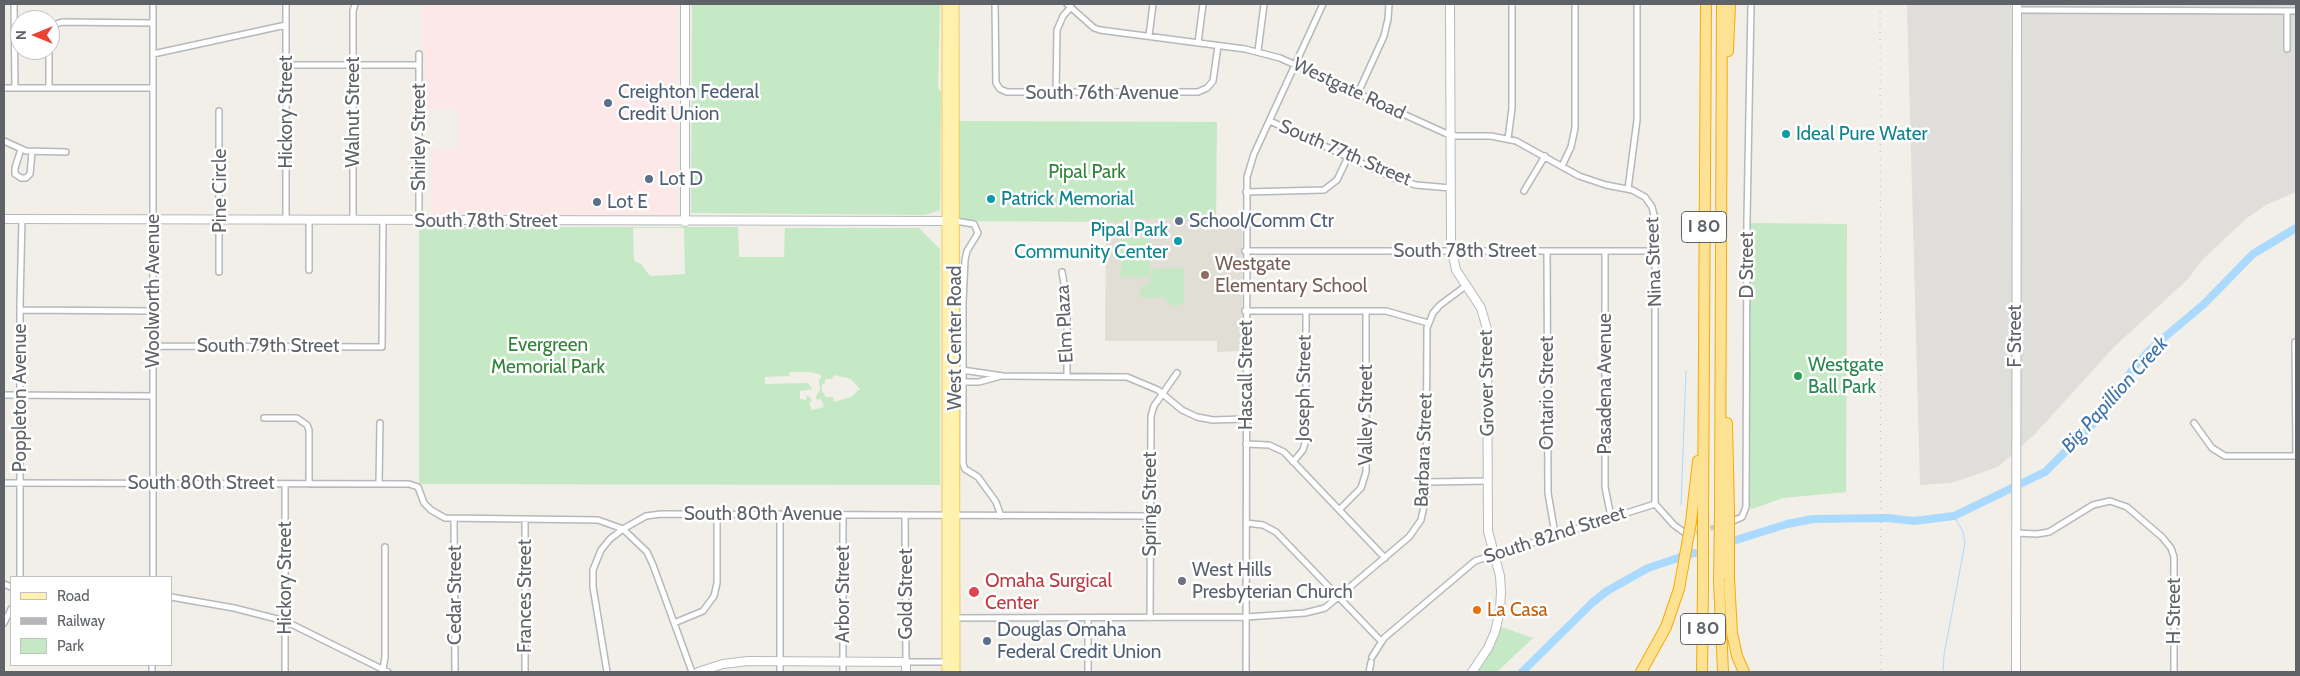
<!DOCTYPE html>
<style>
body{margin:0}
#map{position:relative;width:2300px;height:676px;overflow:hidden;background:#f1efe8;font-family:Cabin,sans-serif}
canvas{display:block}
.frame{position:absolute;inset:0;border:5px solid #5f6368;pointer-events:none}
.legend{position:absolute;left:10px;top:576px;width:162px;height:90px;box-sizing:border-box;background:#fff;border:1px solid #bfc1c3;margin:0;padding:6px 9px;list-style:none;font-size:15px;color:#5f6368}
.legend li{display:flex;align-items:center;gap:10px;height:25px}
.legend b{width:25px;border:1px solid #bfc1c3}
.north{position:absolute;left:10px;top:10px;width:50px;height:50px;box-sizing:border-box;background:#fff;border:1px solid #bfc1c3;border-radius:50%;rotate:270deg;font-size:14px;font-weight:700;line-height:20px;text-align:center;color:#5f6368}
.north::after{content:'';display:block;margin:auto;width:18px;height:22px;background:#ea4335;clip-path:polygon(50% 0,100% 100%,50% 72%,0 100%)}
</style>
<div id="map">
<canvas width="2300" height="676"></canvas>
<div class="frame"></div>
<ul class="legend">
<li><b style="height:6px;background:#fff2af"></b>Road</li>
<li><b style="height:6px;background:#b6b7b8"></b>Railway</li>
<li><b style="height:14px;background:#c5e8c5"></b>Park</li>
</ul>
<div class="north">N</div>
</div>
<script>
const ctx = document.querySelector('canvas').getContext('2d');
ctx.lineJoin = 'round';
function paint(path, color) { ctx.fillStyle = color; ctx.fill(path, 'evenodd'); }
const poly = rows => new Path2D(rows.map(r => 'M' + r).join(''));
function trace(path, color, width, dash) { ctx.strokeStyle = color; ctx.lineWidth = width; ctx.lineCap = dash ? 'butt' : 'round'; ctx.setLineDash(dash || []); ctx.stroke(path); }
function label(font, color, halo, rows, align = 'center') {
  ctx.font = font + ' Cabin,sans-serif'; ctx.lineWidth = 5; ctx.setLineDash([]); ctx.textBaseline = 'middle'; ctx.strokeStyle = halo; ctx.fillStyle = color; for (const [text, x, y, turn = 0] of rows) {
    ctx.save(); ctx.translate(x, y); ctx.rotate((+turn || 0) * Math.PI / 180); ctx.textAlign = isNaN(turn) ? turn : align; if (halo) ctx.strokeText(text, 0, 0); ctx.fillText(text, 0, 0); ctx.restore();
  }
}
paint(poly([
 [1907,4,2296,4,2296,192,2266,205,2247,218,2202,260,2188,279,2114,347,2034,435,1998,467,1951,483,1920,485]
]), '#e0deda');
paint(poly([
 [1200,218,1200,223,1242,223,1242,351,1217,352,1217,341,1105,341,1106,222,1121,222,1121,219]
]), '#e1ded6');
paint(poly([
 [421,4,678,4,678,218,431,217,431,149,458,149,458,109,424,109]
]), '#fce8e6');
paint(poly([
 [692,4,940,4,938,88,941,91,940,210,925,215,691,213],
 [958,121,1217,122,1216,223,1200,223,1199,218,1122,219,1121,222,959,221],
 [1750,223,1847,224,1846,492,1783,498,1752,509,1750,507,1749,417],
 [419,227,738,227,739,257,784,257,785,228,919,228,940,249,940,485,419,484],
 [633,228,684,228,685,274,650,276,641,264,634,261],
 [790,372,809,372,819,374,822,377,819,380,820,389,816,397,817,400,821,399,824,407,812,410,809,403,812,401,809,396,807,396,806,400,800,399,800,391,812,389,808,383,765,384,765,377,789,376],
 [834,375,851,379,860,389,851,397,834,402,833,397,825,397,825,394,822,392,822,384,825,383,825,379,832,379],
 [1121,238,1150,238,1150,277,1121,277],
 [1184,268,1184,304,1173,306,1162,297,1142,298,1139,295,1143,286,1151,283,1152,269],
 [1501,627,1533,638,1497,672,1478,672,1492,650]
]), '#c5e8c5');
trace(poly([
 [1681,505,1686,371],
 [1943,672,1944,655,1965,543,1963,532,1954,516]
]), '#aadaff', 1);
trace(poly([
 [1733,541,1787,524,1813,519,1888,518,1914,521,1954,516,2045,472,2106,411,2135,366,2153,347,2204,304,2253,254,2296,228],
 [1690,554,1695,553],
 [1522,672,1593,602,1607,591,1648,568,1681,557]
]), '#aadaff', 8);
trace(poly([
 [1696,533,1721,525]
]), '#ccccc8', 5, [5, 2.5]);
const street = poly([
 [14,4,15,88],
 [995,4,996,83,1000,89,1007,92,1198,92,1207,88,1213,81,1218,46],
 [1067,4,1094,28,1100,30,1245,49,1280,58,1445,133,1456,136,1491,136,1516,141,1579,176,1606,185,1632,190,1645,197,1652,207,1655,219,1655,504],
 [2017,10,2296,11],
 [2287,11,2287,49],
 [50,31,56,24,62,22,153,23],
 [1149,36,1153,4],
 [1198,43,1203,4],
 [1258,51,1264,4],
 [153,54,286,25],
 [419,54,419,220],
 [286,65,419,65],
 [4,88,153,88],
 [49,88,49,50],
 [1056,93,1057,30,1063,16,1071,7],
 [1358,93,1384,36,1388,19,1389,4],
 [219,111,219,272],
 [1270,121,1396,179,1416,185,1451,188],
 [1508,139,1512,108,1512,4],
 [4,141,26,151,66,152],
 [21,149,15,168,15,174,21,178,26,178,30,174,32,152],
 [1562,166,1571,147,1575,128,1575,4],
 [1628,189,1637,120,1637,4],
 [1524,191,1545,156],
 [1246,192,1324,190,1337,180,1348,157],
 [286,220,286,4],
 [309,220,309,270],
 [353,220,353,11,355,4],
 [955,221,974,224,978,233,967,251,965,260,963,302,963,464,965,469,978,477,996,502,1001,516],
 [1245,251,1655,251],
 [1547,251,1548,493,1555,534],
 [1605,251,1605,487,1611,517],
 [1062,272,1067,301,1067,376],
 [20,310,153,311],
 [1245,311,1386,311,1428,323],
 [2295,342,2296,456],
 [153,346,382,347,383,220],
 [962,370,1003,376,1127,377,1158,390,1182,410,1197,417,1213,420,1245,419],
 [962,382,979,382,1001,376],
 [4,395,153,396],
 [264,418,297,418,307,425,309,430,309,484],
 [2194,423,2212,448,2225,456,2296,456],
 [1246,444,1269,445,1284,452,1385,558],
 [1293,462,1303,450,1306,439,1306,311],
 [1427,482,1488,481],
 [4,483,409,484,418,487,424,503,431,510,445,518,598,520,623,529,647,552,653,565,692,672],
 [379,484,380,423],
 [1655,504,1674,525,1685,533],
 [1339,510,1361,488,1366,472,1366,311],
 [780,514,780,672],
 [843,515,843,672],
 [905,515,906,662,946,662],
 [454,519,455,672],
 [525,519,525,672],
 [1733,521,1742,517,1746,507,1747,219,1751,4],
 [1246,523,1263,525,1276,532,1381,641],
 [2016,533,2037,534,2049,532,2093,505,2110,501,2127,507,2162,537,2171,548,2174,557,2174,672],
 [20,577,20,303,22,219],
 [153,577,153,4],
 [4,584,11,587],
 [171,597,234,608,285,621,388,672],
 [954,618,1246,617,1305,613,1325,608,1409,537,1421,520,1426,497,1427,328,1433,313,1440,305,1467,285],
 [1150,618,1151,416,1154,406,1177,373],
 [4,623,11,609],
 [674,623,703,611,714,596,717,583,717,514],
 [1372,657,1384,638,1475,561,1655,504],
 [383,669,385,657,385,547],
 [152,672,152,665],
 [285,672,285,484],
 [607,672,593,587,593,570,601,550,610,539,623,529,646,516,661,514,1150,516],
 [1088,672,1088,618],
 [1246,672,1247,177,1254,154,1323,4],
 [1369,672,1371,662]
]);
const secondary = poly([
 [685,4,685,222],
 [1450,4,1451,246,1456,270,1481,308,1487,329,1488,531,1500,576,1501,591,1500,610,1495,632,1488,648,1472,672],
 [4,219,952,221],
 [698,672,723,664,748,661,906,662,906,672],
 [2016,672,2017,4]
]);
const primary = poly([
 [954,4,955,672],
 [947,672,947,4]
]);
const highway = poly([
 [1728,51,1730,4],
 [1727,423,1729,512],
 [1720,515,1722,4],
 [1703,520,1706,4],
 [1691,522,1698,461],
 [1729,578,1732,633,1737,656,1744,672],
 [1719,581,1723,672],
 [1641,672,1666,627,1679,589],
 [1702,672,1703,586]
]);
trace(street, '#b5b8bc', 8);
trace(secondary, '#b6babf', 10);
trace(primary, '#f2c960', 11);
trace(highway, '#f9ab00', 12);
trace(street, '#fff', 5);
trace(secondary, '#fff', 8);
trace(primary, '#fff2af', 9);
trace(highway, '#fde293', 10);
trace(poly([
 [1880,4,1881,672]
]), '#b6b7b8', 1, [1, 6]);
const highwayBridge = poly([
 [1729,512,1729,578],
 [1719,581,1720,515],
 [1703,586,1703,520],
 [1679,589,1691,522]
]);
trace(highwayBridge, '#f9ab00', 12, []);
trace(highwayBridge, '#fde293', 10);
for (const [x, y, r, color] of [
 [608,103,5,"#5c6f8a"],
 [1786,134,5,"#0f9aa8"],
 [649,179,5,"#5c6f8a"],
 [991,199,5,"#0f9aa8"],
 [597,202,5,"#5c6f8a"],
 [1179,221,5,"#5c6f8a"],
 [1178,241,5,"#0f9aa8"],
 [1205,275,5,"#8d6e63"],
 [1798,376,5,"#2e9e5b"],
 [1182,581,5,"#6b7280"],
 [974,592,6,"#e0444e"],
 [1477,610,5,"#e8710a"],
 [987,641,5,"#5c6f8a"]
]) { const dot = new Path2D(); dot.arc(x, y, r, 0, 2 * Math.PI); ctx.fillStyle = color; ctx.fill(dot); trace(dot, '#fff', 2); }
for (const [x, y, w] of [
 [1704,227,45],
 [1703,629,45]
]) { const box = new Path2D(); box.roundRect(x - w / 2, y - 15.5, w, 31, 4); ctx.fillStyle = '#fff'; ctx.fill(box); trace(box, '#5f6368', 1); }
label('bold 18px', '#5f6368', null, [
 ["I 80",1704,227],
 ["I 80",1703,629]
]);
label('19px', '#5f6368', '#fff', [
 ["Westgate Road",1349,89,25],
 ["South 76th Avenue",1102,93],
 ["Hickory Street",286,112,-90],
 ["Walnut Street",353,112,-90],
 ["Shirley Street",419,137,-90],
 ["South 77th Street",1345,153,23],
 ["Pine Circle",220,191,-90],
 ["South 78th Street",486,221],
 ["South 78th Street",1465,251],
 ["Nina Street",1654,262,-92],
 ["D Street",1747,265,-90],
 ["Woolworth Avenue",153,291,-90],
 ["Elm Plaza",1065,324,-93],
 ["F Street",2015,336,-90],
 ["West Center Road",955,338,-90],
 ["South 79th Street",268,346],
 ["Hascall Street",1246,375,-90],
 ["Grover Street",1487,383,-91],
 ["Pasadena Avenue",1605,384,-90],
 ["Joseph Street",1304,388,-89],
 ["Ontario Street",1547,393,-90],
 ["Poppleton Avenue",20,398,-90],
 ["Valley Street",1366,415,-90],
 ["Barbara Street",1424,450,-88],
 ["South 80th Street",201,483],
 ["Spring Street",1150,504,-90],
 ["South 80th Avenue",763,514],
 ["South 82nd Street",1555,535,-18],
 ["Hickory Street",285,578,-90],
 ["Arbor Street",843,594,-90],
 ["Gold Street",906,594,-90],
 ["Cedar Street",455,595,-90],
 ["Frances Street",525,596,-90],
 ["H Street",2174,611,-90]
]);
label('19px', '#4e5e75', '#fff', [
 ["Creighton Federal",618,92],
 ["Credit Union",618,114],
 ["Lot D",659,179],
 ["Lot E",607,202],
 ["School/Comm Ctr",1189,221],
 ["Douglas Omaha",997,630],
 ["Federal Credit Union",997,652]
], 'left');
label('19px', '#0d838f', '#fff', [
 ["Ideal Pure Water",1796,134],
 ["Patrick Memorial",1001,199],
 ["Pipal Park",1168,230,"right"],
 ["Community Center",1168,252,"right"]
], 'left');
label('19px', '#348238', '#fff', [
 ["Pipal Park",1087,172],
 ["Evergreen",548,345],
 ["Memorial Park",548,367]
]);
label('19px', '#785e54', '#fff', [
 ["Westgate",1215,264],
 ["Elementary School",1215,286]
], 'left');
label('19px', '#27864d', '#fff', [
 ["Westgate",1808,365],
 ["Ball Park",1808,387]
], 'left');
label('19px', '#5b616d', '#fff', [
 ["West Hills",1192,570],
 ["Presbyterian Church",1192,592]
], 'left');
label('19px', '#be3a42', '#fff', [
 ["Omaha Surgical",985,581],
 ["Center",985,603]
], 'left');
label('19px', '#c56008', '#fff', [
 ["La Casa",1487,610]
], 'left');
label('italic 20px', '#4174aa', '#fff', [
 ["Big Papillion Creek",2115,395,-48]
]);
</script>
